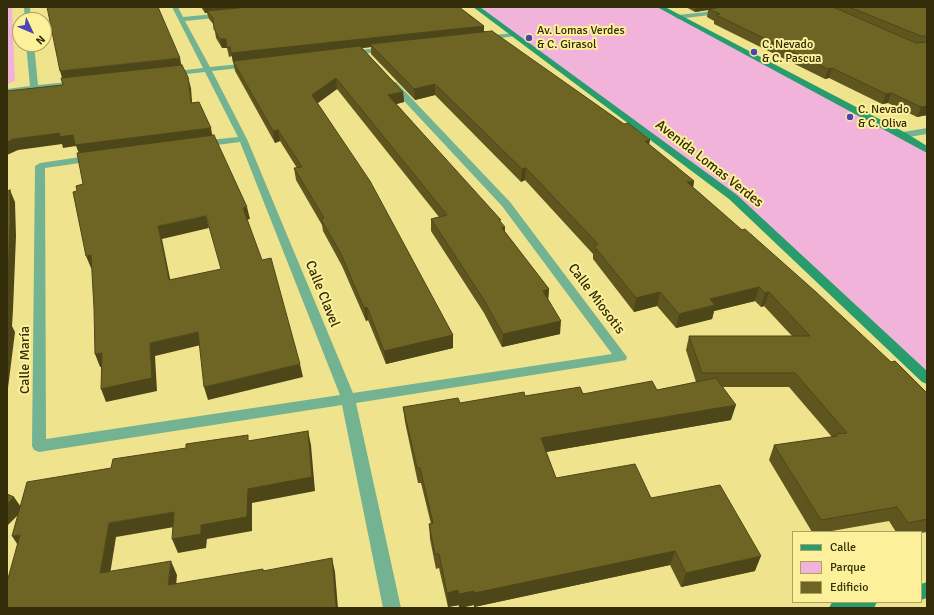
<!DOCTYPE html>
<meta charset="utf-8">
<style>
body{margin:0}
#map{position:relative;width:934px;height:615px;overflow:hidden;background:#f0e38e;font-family:Signika,sans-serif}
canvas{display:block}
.frame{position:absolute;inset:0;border:8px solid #322c08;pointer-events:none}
.legend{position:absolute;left:792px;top:531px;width:130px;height:72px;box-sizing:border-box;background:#fdf09b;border:1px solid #aca260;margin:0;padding:5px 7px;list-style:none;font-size:12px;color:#322c08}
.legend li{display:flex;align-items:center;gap:8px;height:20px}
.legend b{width:20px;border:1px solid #aca260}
.north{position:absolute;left:12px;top:12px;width:40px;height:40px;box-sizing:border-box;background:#fdf09b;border:1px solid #aca260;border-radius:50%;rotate:134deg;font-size:11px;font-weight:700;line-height:16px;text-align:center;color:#322c08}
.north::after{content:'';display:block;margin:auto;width:14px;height:18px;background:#4c42b9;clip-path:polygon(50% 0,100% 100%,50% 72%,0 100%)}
</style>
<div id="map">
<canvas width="934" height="615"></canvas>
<div class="frame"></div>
<ul class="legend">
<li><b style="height:5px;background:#289c6c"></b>Calle</li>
<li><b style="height:11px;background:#f2b3db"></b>Parque</li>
<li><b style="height:11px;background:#6e6424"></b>Edificio</li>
</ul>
<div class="north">N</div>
</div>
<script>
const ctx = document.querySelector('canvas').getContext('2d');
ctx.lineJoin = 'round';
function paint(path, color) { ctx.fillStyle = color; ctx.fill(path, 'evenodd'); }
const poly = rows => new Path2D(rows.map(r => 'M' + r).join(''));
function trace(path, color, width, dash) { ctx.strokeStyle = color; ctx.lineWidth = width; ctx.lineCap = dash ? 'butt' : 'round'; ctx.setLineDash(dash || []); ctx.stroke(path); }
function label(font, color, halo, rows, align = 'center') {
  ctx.font = font + ' Signika,sans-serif'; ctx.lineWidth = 4; ctx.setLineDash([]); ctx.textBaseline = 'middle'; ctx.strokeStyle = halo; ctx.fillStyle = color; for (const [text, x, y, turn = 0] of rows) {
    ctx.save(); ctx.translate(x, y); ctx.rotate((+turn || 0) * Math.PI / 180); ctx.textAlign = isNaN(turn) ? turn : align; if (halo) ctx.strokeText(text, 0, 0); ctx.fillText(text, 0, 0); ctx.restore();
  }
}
paint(poly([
 [7,7,12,7,15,81,7,84],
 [476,7,660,7,927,150,927,379,733,197]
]), '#f2b3db');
paint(poly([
 [24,7,30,7,31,20,25,20,24,7],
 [172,7,178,7,183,17,225,13,228,15,225,17,185,21,210,67,250,63,254,65,250,67,212,71,247,139,353,393,612,354,502,206,390,86,390,82,396,82,510,202,627,357,626,360,621,361,356,403,401,608,383,608,342,405,39,452,34,450,32,446,35,166,40,163,94,155,99,158,94,161,45,168,46,439,340,395,240,142,201,147,197,144,201,141,238,137,205,72,169,76,165,74,169,72,203,68,172,7],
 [724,10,726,11,726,13,678,19,675,17,678,15,724,10],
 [514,33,517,35,516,36,485,40,482,38,485,36,514,33],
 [26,44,34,44,38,85,79,81,83,83,82,85,7,93,7,89,30,86,26,44],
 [387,47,391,49,390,51,350,55,346,53,350,51,387,47],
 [927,128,927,134,903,138,899,135,903,132,927,128]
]), '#73b392');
paint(poly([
 [473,7,480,7,737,195,927,371,927,384,922,382,729,199,473,7],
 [657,7,665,7,906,133,927,146,927,153,657,7],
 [927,582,927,598,921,600,921,584,927,582],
 [832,602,877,602,874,608,829,608,832,602]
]), '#289c6c');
paint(poly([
 [201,7,461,7,461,9,484,26,484,31,650,145,694,181,693,188,891,362,927,393,927,532,921,533,921,532,896,532,889,521,826,532,812,532,769,460,774,445,832,437,789,387,723,387,731,420,546,452,556,478,651,498,755,571,681,587,670,565,474,607,474,605,459,608,459,605,448,607,439,568,436,569,430,539,429,524,431,524,421,483,418,483,405,422,403,407,460,403,525,396,657,390,696,382,686,350,689,336,792,336,764,306,761,307,755,301,714,311,712,319,676,328,657,306,634,312,593,259,593,254,525,180,521,182,435,95,415,100,371,54,371,47,362,48,403,92,404,102,396,104,501,222,505,232,549,289,548,299,560,334,502,347,484,313,431,231,431,219,439,217,337,89,317,103,453,335,453,348,386,364,368,320,366,321,342,266,323,231,322,225,296,180,294,168,297,168,280,141,275,143,235,71,232,56,229,57,227,48,222,48,216,38,214,25,209,19,207,13,205,13],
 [686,7,927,7,927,115,917,117,888,103,882,104,829,78,825,79,714,24,714,21,707,17,708,10,695,12]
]), '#5f561f');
paint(poly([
 [204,7,267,7,207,11,207,13,205,13],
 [696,7,735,7,709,9,708,10,695,12],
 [484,26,484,35,370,44,371,47,233,62,231,53],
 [220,39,226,39,228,48,222,48],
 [180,58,182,68,63,81,60,71],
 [832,68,829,78,825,79,828,69],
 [188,77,191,88,193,114,191,103],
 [336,78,337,89,314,106,312,95],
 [435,84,435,95,415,100,414,89],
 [403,92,404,102,389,106,388,95],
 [891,93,888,103,882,104,886,94],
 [927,106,927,115,917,117,921,107],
 [211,128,213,139,80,156,76,146,63,148,62,144,18,150,7,155,7,142,13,139,60,133,73,135],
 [278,130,280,141,275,143,273,131],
 [650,140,648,152,645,141],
 [526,168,525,180,521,182,522,169],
 [694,181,692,193,687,182],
 [10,190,15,202,16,236,13,310,12,326,15,332,8,388,7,388,7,299],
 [247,207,250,219,246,220,243,208],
 [206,216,209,228,162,239,173,293,169,280,158,226],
 [505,227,505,239,502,228],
 [91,255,96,267,91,268,86,256],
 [759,287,755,301,714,311,712,319,676,328,679,314,710,299],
 [549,289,548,302,543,291],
 [660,292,657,306,634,312,636,298],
 [769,292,764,306,761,307,765,293],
 [367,307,368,320,366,321,364,308],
 [561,321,560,334,502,347,503,334],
 [198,332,201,345,155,356,157,391,106,402,101,389,150,343],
 [453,335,453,348,386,364,384,351],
 [102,353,107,366,100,367,95,354],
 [300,364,303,377,208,400,204,387],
 [736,405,731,420,540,453,541,438],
 [308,431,311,445,315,491,252,503,252,531,207,539,206,548,178,553,172,539,201,525,248,489],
 [14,497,23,510,7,526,7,504],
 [174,512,180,526,116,537,108,587,100,573,109,523],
 [20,535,21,550,12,536],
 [675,551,670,565,474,607,474,593],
 [761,556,755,571,681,587,686,573],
 [332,558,335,572,338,608,336,608],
 [171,561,177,575,175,599,168,585],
 [458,590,459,605,448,607,447,593],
 [474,591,474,605,459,608,459,594]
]), '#4d4619');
const building = poly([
 [47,7,158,7,180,58,60,71,47,7],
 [248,7,459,7,484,26,231,53,230,47,227,48,226,39,220,39,214,29,213,18,207,11,248,7],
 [723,7,833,7,916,43,927,42,927,106,921,107,891,93,886,94,832,68,828,69,716,15,720,14,709,9,723,7],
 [849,7,927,7,927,36,921,36,849,7],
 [492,31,624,124,628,123,650,140,645,141,694,181,687,182,742,230,745,229,816,292,891,362,895,361,927,393,927,519,908,523,897,507,821,520,774,445,837,436,836,434,847,433,795,373,702,373,689,336,810,336,769,292,765,293,759,287,710,299,715,305,679,314,660,292,636,298,594,246,598,244,526,168,522,169,435,84,414,89,370,44,492,31],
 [360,46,403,92,388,95,501,220,499,220,505,227,502,228,549,289,543,291,561,321,503,334,484,300,431,219,447,215,336,78,312,95,370,181,453,335,384,351,367,307,364,308,341,254,321,219,324,218,294,168,302,167,278,130,273,131,233,61,360,46],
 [182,65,188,77,191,103,199,102,211,128,75,145,73,135,59,137,60,133,13,139,7,142,7,91,63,85,61,78,182,65],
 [214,135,247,207,243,208,262,260,271,258,300,364,204,387,198,332,150,343,152,378,101,389,102,353,95,354,94,308,91,255,86,256,73,192,77,191,76,186,83,184,77,153,214,135],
 [206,216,221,269,169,280,158,226,206,216],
 [10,190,10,224,7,299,7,191,10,190],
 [716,378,736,405,541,438,556,478,635,464,651,498,720,485,761,556,686,573,675,551,474,593,474,591,459,594,458,590,447,593,439,554,435,554,429,524,433,523,420,468,417,468,403,407,458,398,460,403,524,392,525,396,580,387,583,394,652,381,657,390,716,378],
 [308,431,312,477,248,489,247,517,201,525,201,534,172,539,174,512,109,523,100,573,171,561,168,585,263,569,263,571,332,558,336,608,7,608,7,582,20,535,12,536,27,482,111,468,113,459,186,448,186,444,248,435,248,441,308,431],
 [7,494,14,497,7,504,7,494]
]);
paint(building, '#6e6424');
trace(building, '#4d4619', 1);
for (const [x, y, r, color] of [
 [529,38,4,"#4c42b9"],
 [754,52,4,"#4c42b9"],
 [850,117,4,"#4c42b9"]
]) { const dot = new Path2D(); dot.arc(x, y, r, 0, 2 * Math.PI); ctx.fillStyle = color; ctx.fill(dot); trace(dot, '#fdf09b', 1.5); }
label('12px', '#322c08', '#fdf09b', [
 ["Av. Lomas Verdes",537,31],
 ["& C. Girasol",537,45],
 ["C. Nevado",762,45],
 ["& C. Pascua",762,59],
 ["C. Nevado",858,110],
 ["& C. Oliva",858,124]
], 'left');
label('14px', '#322c08', '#fdf09b', [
 ["Avenida Lomas Verdes",709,164,38],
 ["Calle Clavel",322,294,68],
 ["Calle Miosotis",596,299,53],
 ["Calle María",25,360,-90]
]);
</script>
